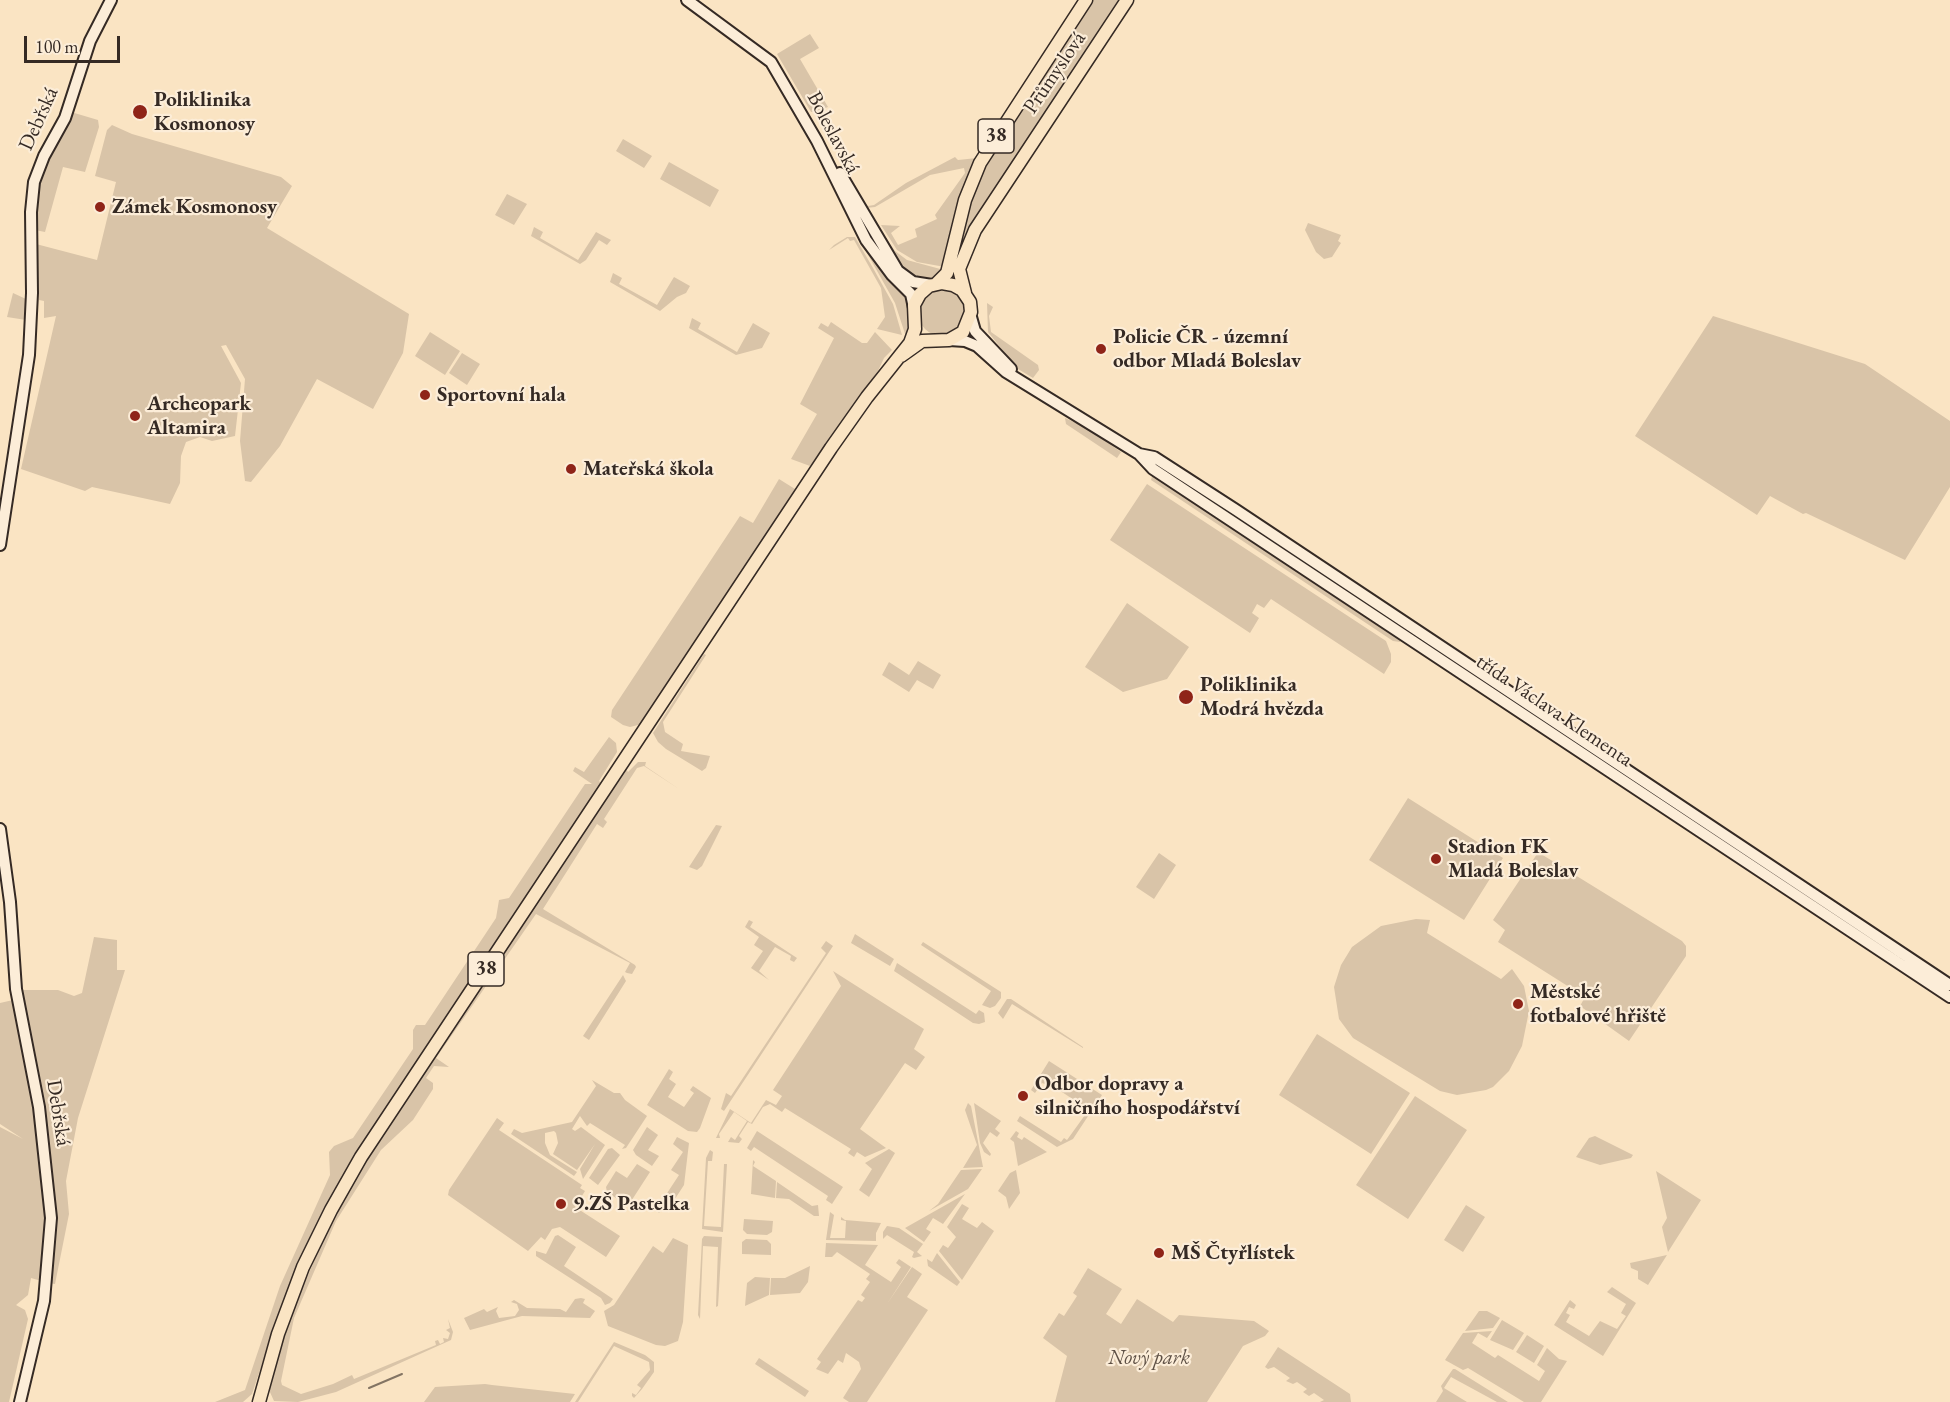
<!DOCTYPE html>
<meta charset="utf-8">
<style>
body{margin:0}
#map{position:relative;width:1950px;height:1402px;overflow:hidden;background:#fae4c3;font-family:"EB Garamond",serif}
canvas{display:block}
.scale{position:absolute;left:24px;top:36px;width:96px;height:27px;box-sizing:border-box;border:3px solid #352a24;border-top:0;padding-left:8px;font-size:18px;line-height:21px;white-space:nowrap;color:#352a24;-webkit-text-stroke:4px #fcedd8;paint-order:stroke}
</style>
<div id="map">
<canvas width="1950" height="1402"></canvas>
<div class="scale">100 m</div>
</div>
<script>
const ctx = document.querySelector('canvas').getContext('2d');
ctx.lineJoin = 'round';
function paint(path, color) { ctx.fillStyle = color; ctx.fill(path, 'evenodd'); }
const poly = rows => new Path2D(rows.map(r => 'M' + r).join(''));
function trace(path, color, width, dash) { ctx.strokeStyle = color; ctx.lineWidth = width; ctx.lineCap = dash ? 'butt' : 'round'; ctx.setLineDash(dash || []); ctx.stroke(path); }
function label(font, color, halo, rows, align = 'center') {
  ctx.font = font + ' "EB Garamond",serif'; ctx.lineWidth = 4.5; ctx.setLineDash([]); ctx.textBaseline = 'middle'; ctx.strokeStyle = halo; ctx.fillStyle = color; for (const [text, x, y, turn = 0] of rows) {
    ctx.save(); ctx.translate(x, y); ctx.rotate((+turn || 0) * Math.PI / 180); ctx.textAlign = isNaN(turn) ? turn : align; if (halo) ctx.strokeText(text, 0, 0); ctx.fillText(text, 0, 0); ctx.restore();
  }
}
paint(poly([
 [1090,0,1122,0,953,269,963,221,982,168],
 [810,34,819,48,800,59,828,107,815,112,811,112,777,54],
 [71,112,98,120,99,127,85,172,63,167,45,232,35,230,34,206,39,181],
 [112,125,132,134,281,177,292,186,267,228,409,314,403,353,373,409,317,379,280,446,251,482,245,481,240,441,245,379,226,345,221,346,241,383,235,436,212,441,200,437,186,442,181,456,180,483,170,504,92,487,85,491,21,469,56,316,44,318,44,301,39,300,36,244,97,260,116,182,95,176,107,130],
 [623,139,652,156,644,168,616,151],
 [955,157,958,160,977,158,960,198,945,267,917,262,897,250,881,225,900,226,891,233,898,245,917,237,915,229,937,219,935,215,965,173,964,168,930,175,875,207,866,208,860,201,868,206,874,205,906,183],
 [669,162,719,190,710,207,660,179],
 [507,194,527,204,514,225,495,215],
 [1308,223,1341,235,1338,241,1341,243,1332,257,1324,259,1316,252,1305,230],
 [534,227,543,232,540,238,578,260,596,232,611,240,607,245,599,240,586,260,580,264,531,236],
 [882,232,895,251,907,260,944,270,938,277,926,281,903,273,880,233],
 [847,237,855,237,873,268,893,304,902,335,877,329,885,317,881,288,854,240,850,241,848,238,829,250,826,256,829,250,834,245],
 [862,244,908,297,911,328,906,337,895,303],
 [613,273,622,278,619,284,657,305,674,277,690,286,686,293,677,297,660,311,610,282],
 '918 312a24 24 0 1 1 48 0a24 24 0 1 1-48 0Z',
 [13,293,26,299,26,320,7,317],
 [987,303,993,307,989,316,991,332,1038,365,1039,370,1033,378,1018,369,988,332],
 [1713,316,1865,364,1950,421,1950,487,1905,560,1806,513,1803,514,1770,496,1757,515,1635,436],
 [692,318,701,323,698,329,737,352,753,323,770,333,762,348,736,355,689,328],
 [831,322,862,343,867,343,875,332,892,350,884,358,878,371,810,466,791,459,817,414,800,404,834,338,818,328,821,323,828,327],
 [430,332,460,351,445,375,415,356],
 [462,353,480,364,467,385,449,373],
 [1065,418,1085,427,1121,452,1117,458,1066,424],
 [1153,473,1403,638,1400,642,1393,641,1151,480],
 [779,479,795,489,642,724,630,727,623,725,611,717,612,710,740,516,753,523],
 [1147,484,1386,641,1391,654,1391,662,1384,674,1271,599,1264,608,1257,604,1252,613,1259,618,1250,633,1110,540],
 [1127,603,1189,647,1167,679,1123,692,1085,667],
 [704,654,706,655,663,722,665,732,683,744,681,751,710,756,706,768,702,771,666,749,658,742,653,733],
 [918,661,941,675,933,689,917,680,909,692,882,675,889,662,909,675],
 [609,737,616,743,617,752,599,781,601,783,453,1006,322,1214,281,1307,252,1394,243,1402,215,1402,245,1390,280,1286,330,1175,329,1152,334,1146,353,1138,413,1049,413,1030,416,1025,425,1025,496,918,499,900,509,898,585,784,592,784,573,771,575,767,584,772],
 [638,762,646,762,645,766,679,789,644,766,637,768,604,819,607,822,603,828,597,824,543,909,635,965,636,967,632,974,627,973,625,972,630,963,536,914,436,1058,449,1067,434,1066,426,1078,433,1083,433,1089,413,1120,381,1150,336,1221,294,1318,281,1381,282,1385,301,1394,333,1384,352,1375,354,1379,436,1345,435,1341,438,1340,440,1344,444,1342,443,1338,448,1339,450,1333,446,1330,450,1328,448,1319,453,1332,451,1340,336,1392,298,1402,274,1401,269,1390,271,1379,292,1313,332,1219,366,1160,462,1013,626,769,628,772],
 [1408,798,1503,858,1464,920,1369,860],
 [716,825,722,826,702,866,697,870,689,867],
 [1159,853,1176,865,1154,899,1136,887],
 [1537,854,1541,854,1682,941,1686,946,1686,956,1629,1041,1580,1006,1585,997,1498,942,1505,930,1493,920],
 [1416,919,1430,920,1427,933,1501,979,1512,969,1524,986,1529,1011,1522,1046,1509,1071,1493,1087,1486,1090,1457,1095,1440,1091,1353,1038,1339,1019,1334,987,1341,965,1352,947,1381,926],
 [749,920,753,922,750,927,797,958,794,962,790,960,791,956,775,947,759,971,769,980,751,968,763,951,754,945,759,937,745,927],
 [855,934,894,959,890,966,851,943],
 [94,937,117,940,117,970,125,970,78,1118,66,1181,69,1214,55,1284,48,1283,53,1218,17,990,58,990,74,996,82,993],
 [826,941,833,946,724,1111,721,1109,726,1093,731,1096,826,953,821,948],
 [923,942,1001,992,1001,998,995,1006,990,1008,982,1005,991,991,921,945],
 [897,963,976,1014,979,1010,984,1013,985,1022,979,1024,973,1023,894,971],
 [833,971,924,1029,914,1049,925,1057,916,1070,905,1063,860,1129,886,1148,865,1157,857,1152,854,1157,848,1153,851,1149,785,1108,782,1112,770,1104,763,1107,752,1124,748,1122,739,1136,742,1139,739,1143,728,1142,731,1137,735,1140,747,1121,734,1112,719,1134,720,1138,716,1138,730,1109,751,1123,766,1100,776,1105,782,1096,773,1090,841,986],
 [623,975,626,981,589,1040,583,1036],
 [1011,999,1083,1047,1083,1048,1012,1004,1003,1019,998,1013,1007,999],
 [13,1000,37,1108,49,1192,45,1282,31,1278,28,1295,16,1305,25,1310,28,1319,9,1402,0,1402,0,1127,23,1139,0,1124,0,1003],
 [1317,1034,1410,1093,1371,1154,1279,1095],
 [1049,1061,1102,1095,1073,1139,1057,1147,1017,1121,1020,1116,1061,1142,1064,1138,1067,1140,1085,1115,1081,1111,1083,1106,1047,1082,1045,1084,1042,1083,1035,1093,1031,1090],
 [669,1069,673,1072,669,1079,676,1084,668,1097,684,1107,694,1093,690,1090,693,1086,711,1098,700,1128,697,1132,688,1131,647,1105],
 [592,1080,614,1093,620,1093,625,1100,647,1116,626,1148,622,1149,625,1145,590,1123,587,1126,580,1116,572,1129,575,1131,581,1127,605,1145,583,1179,580,1169,595,1144,577,1170,553,1154,558,1143,556,1133,554,1131,545,1133,545,1143,550,1155,577,1172,574,1176,511,1134,514,1129,522,1133,572,1122,596,1086],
 [1415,1096,1467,1130,1408,1219,1356,1185],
 [968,1103,971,1106,983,1167,963,1168,977,1145,965,1110],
 [974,1103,1001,1121,995,1129,1000,1133,997,1137,990,1132,983,1143,991,1154,990,1156,984,1152,980,1143],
 [497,1118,504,1123,499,1130,582,1185,580,1188,585,1191,575,1207,620,1236,606,1257,560,1227,552,1229,545,1240,541,1237,528,1251,448,1195,449,1190],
 [647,1127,658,1135,648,1150,659,1156,652,1166,636,1155,633,1150],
 [757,1131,843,1187,832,1204,826,1200,828,1196,754,1147,751,1151,747,1148],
 [1016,1131,1019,1133,1017,1137,1022,1140,1024,1137,1047,1152,1018,1166,1014,1142,1010,1139],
 [1595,1136,1633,1155,1631,1158,1600,1165,1576,1157,1589,1138],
 [677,1137,689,1143,684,1185,673,1202,671,1201,659,1213,656,1210,679,1175,671,1170,683,1152,673,1144],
 [612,1148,620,1155,598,1185,589,1178,608,1149],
 [889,1149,895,1153,869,1197,859,1190,872,1169,865,1163],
 [710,1150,713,1152,712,1161,708,1161,704,1226,721,1227,724,1164,727,1164,723,1232,702,1229,706,1158],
 [753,1160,755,1162,753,1166,776,1181,775,1198,751,1194],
 [637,1164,650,1172,628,1206,607,1192,606,1187,616,1171,627,1178],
 [982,1169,968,1189,929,1211,938,1204,961,1170],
 [1016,1170,1020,1193,1009,1209,1006,1197,998,1191,1010,1173],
 [1656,1171,1701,1200,1668,1252,1662,1227,1667,1218],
 [777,1182,812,1206,818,1205,819,1216,814,1216,789,1199,776,1198],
 [965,1194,943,1224,933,1218,926,1229,931,1232,924,1242,905,1228],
 [962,1204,969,1208,962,1219,977,1228,982,1222,994,1231,962,1280,939,1251,943,1245,948,1248,956,1237,947,1227],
 [1466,1205,1485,1217,1463,1252,1444,1240],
 [830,1212,834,1215,830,1238,845,1238,846,1221,841,1220,841,1217,845,1220,881,1223,876,1233,876,1241,826,1240],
 [744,1219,773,1221,772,1232,767,1235,747,1234,743,1230],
 [887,1226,899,1228,923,1244,917,1252,922,1256,914,1258,912,1257,914,1252,887,1235,883,1239,883,1232],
 [558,1235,576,1247,564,1266,613,1299,610,1303,605,1305,601,1298,536,1256,536,1251,546,1254,555,1236],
 [704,1236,722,1237,718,1306,716,1307,718,1247,703,1246,700,1319,698,1315,702,1239],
 [673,1238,688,1245,683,1322,678,1341,665,1346,656,1345,608,1326,604,1311,614,1305,653,1246,663,1253],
 [746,1239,767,1240,771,1244,771,1255,742,1254,742,1242],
 [826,1243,878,1245,865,1265,891,1282,901,1267,896,1263,899,1259,911,1267,887,1304,912,1267,922,1274,907,1297,928,1310,867,1402,849,1402,843,1398,861,1369,859,1362,846,1353,843,1363,838,1360,828,1374,816,1369,821,1362,817,1359,858,1300,862,1302,865,1298,861,1295,870,1282,866,1279,870,1274,837,1252,832,1257,825,1257],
 [937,1253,960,1282,957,1286,928,1266,927,1259,932,1262],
 [1667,1255,1648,1285,1638,1279,1638,1271,1631,1268,1630,1263],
 [810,1266,808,1282,800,1293,770,1295,771,1278,785,1278],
 [1088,1268,1122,1289,1106,1314,1121,1324,1137,1299,1173,1322,1179,1315,1254,1321,1269,1331,1265,1336,1243,1346,1207,1402,1055,1402,1067,1356,1043,1338,1059,1313,1064,1316,1077,1296,1073,1293],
 [755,1277,770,1278,769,1295,745,1306,747,1283],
 [1612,1287,1636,1303,1603,1356,1554,1325,1570,1300,1576,1305,1574,1309,1569,1307,1566,1313,1570,1315,1566,1322,1589,1336,1600,1321,1617,1329,1626,1316,1621,1313,1626,1304,1607,1292],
 [581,1298,585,1299,583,1303,595,1311,590,1318,522,1316,470,1330,464,1318,484,1309,487,1312,498,1307,496,1311,499,1318,515,1316,519,1310,517,1304,511,1302,514,1300,527,1308,560,1309,566,1312,575,1299],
 [1479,1311,1487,1311,1500,1318,1493,1328,1465,1331],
 [1502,1320,1524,1333,1513,1350,1490,1340],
 [1492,1331,1487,1338,1478,1333,1472,1343,1495,1358,1498,1355,1539,1381,1545,1371,1537,1365,1547,1348,1559,1359,1567,1361,1541,1402,1524,1402,1468,1368,1463,1370,1445,1360,1463,1333],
 [1527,1335,1544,1346,1534,1363,1516,1352],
 [614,1342,645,1355,654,1362,654,1372,642,1389,634,1398,632,1396,632,1393,636,1395,641,1388,637,1385,650,1370,649,1362,614,1346,578,1402,575,1402],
 [1278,1347,1350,1394,1351,1402,1320,1402,1324,1400,1314,1393,1309,1396,1303,1392,1307,1389,1297,1382,1293,1384,1286,1381,1290,1378,1274,1367,1268,1369,1265,1367],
 [759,1358,809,1391,805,1397,755,1364],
 [1453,1369,1455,1369,1508,1402,1497,1402,1451,1377,1444,1388,1467,1402,1436,1402,1443,1391,1441,1386],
 [485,1384,492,1385,575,1394,570,1402,424,1402,435,1387]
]), '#d9c4a8');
trace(poly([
 [369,1388,402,1374]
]), '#837463', 2);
const secondary = poly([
 [687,0,771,62,817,141,866,240,892,275,911,294,914,308],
 [840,173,898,271,913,282,932,285],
 [971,317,975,331,1011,369],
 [949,340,965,341,977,346,1006,372,1139,454,1153,469,1950,997],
 [1139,454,1154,457,1236,510,1950,985],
 [0,545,29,355,32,293,31,212,34,182,44,156,65,118,90,41,111,0],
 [0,829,10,902,16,989,39,1107,51,1218,44,1301,20,1402]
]);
const primary = poly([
 [936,284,947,273,965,200,980,163,1086,0],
 [965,293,959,269,975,230,1127,0],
 [259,1402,278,1334,303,1267,331,1210,361,1157,831,448,867,397,910,343,915,329,914,305,920,294,929,286,942,283,953,285,962,290,970,302,971,312,963,332,949,340,922,341,901,356]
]);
trace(secondary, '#352a24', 14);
trace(primary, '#352a24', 15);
trace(secondary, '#fcedd8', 10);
trace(primary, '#fae4c3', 12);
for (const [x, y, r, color] of [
 [140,112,8,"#8f2418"],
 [100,207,6,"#8f2418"],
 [1101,349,6,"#8f2418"],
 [425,395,6,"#8f2418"],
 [135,416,6,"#8f2418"],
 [571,469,6,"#8f2418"],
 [1186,697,8,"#8f2418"],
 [1436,859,6,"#8f2418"],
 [1518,1004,6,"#8f2418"],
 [1023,1096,6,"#8f2418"],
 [561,1204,6,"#8f2418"],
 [1159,1253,6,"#8f2418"]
]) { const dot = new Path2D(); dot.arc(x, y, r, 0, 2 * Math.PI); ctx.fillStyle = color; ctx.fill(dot); trace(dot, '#fcedd8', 2); }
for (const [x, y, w] of [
 [996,136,36],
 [486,969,36]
]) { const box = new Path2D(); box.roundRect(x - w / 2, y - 17, w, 34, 4.5); ctx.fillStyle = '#fcedd8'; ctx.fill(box); trace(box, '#352a24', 1.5); }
label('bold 20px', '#352a24', null, [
 ["38",996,136],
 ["38",486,969]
]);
label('21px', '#352a24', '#fcedd8', [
 ["Průmyslová",1055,73,-56],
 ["Debřská",39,119,-66],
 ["Boleslavská",833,133,62],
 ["třída Václava Klementa",1554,711,34],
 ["Debřská",58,1113,81]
]);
label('bold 21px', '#352a24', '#fcedd8', [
 ["Poliklinika",154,100],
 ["Kosmonosy",154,124],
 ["Zámek Kosmonosy",112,207],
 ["Policie ČR - územní",1113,337],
 ["odbor Mladá Boleslav",1113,361],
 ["Sportovní hala",437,395],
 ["Archeopark",147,404],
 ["Altamira",147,428],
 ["Mateřská škola",583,469],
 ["Poliklinika",1200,685],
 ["Modrá hvězda",1200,709],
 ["Stadion FK",1448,847],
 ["Mladá Boleslav",1448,871],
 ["Městské",1530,992],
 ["fotbalové hřiště",1530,1016],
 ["Odbor dopravy a",1035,1084],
 ["silničního hospodářství",1035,1108],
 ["9.ZŠ Pastelka",573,1204],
 ["MŠ Čtyřlístek",1171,1253]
], 'left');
label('italic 21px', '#5e5045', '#fcedd8', [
 ["Nový park",1149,1358]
]);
</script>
